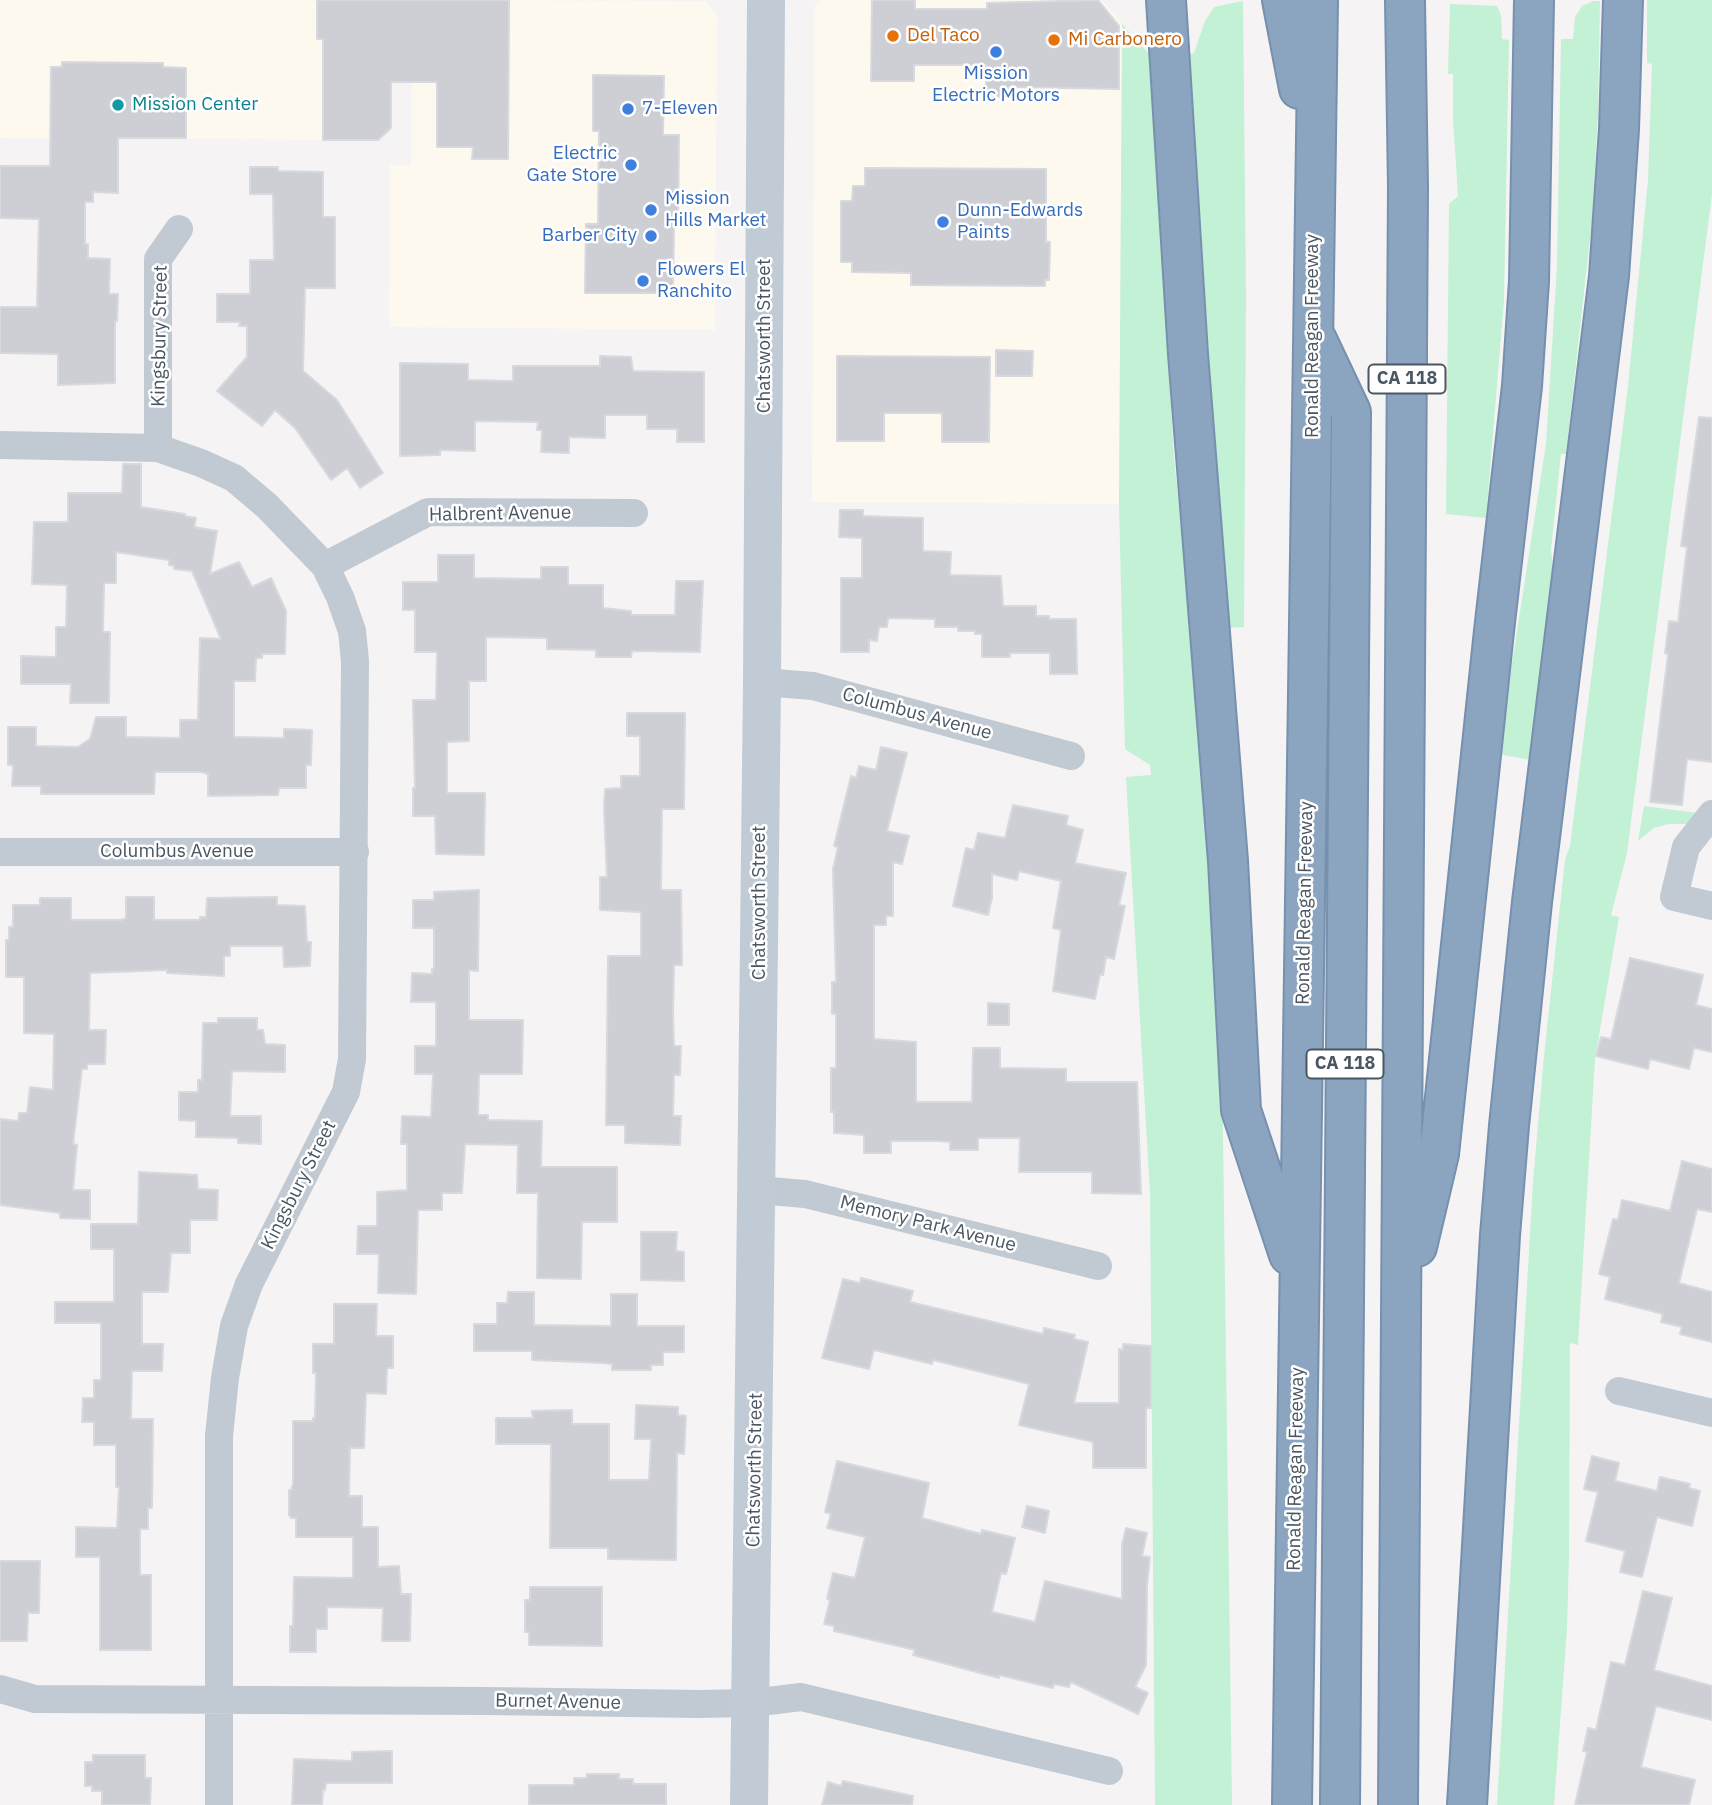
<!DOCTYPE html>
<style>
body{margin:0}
canvas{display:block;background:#f5f3f3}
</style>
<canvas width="1712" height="1805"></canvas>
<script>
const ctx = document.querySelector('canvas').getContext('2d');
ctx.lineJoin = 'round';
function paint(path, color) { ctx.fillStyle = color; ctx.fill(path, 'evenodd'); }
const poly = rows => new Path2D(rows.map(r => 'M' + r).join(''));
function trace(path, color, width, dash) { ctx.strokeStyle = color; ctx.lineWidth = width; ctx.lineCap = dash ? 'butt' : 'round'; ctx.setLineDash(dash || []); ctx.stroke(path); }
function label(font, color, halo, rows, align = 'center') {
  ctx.font = font + ' "IBM Plex Sans",sans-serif'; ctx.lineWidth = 5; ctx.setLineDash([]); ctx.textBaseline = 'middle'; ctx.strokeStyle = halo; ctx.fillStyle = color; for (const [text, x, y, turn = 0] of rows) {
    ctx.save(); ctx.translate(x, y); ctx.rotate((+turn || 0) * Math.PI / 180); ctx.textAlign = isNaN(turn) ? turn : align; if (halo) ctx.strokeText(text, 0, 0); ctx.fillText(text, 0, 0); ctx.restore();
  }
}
paint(poly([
 [0,0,392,0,391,128,378,140,0,138],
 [412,0,705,1,717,15,715,330,389,327,390,165,411,165],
 [821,0,1102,0,1122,24,1119,504,812,502,814,7]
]), '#fdf9ef');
paint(poly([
 [1647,0,1712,0,1712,194,1627,853,1611,915,1619,917,1595,1059,1578,1345,1570,1343,1569,1556,1567,1629,1554,1805,1497,1805,1533,1182,1544,1056,1565,860,1570,846,1628,386,1648,180,1652,64,1647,63],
 [1243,1,1246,295,1244,627,1226,628,1190,54,1194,53,1205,21,1214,7],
 [1593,1,1600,1,1598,113,1592,220,1566,454,1561,454,1551,550,1553,566,1530,760,1498,754,1546,444,1557,266,1561,39,1573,39,1575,17,1582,6],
 [1450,4,1497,6,1501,15,1502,39,1509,40,1504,300,1486,518,1446,514,1449,204,1458,196,1453,119,1453,74,1448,74],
 [1122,24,1151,56,1174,458,1208,790,1222,1062,1232,1805,1155,1805,1150,1194,1126,777,1151,775,1150,765,1125,749,1119,504],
 [1644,806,1698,813,1687,824,1669,824,1654,828,1638,841]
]), '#c3f1d5');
const building = poly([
 [317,0,509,0,508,159,472,159,473,147,437,147,437,82,391,82,391,128,378,140,323,140,323,39,317,39,317,0],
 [872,0,915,0,915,9,987,9,987,3,1098,0,1119,26,1119,89,1009,87,1009,97,986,97,986,65,914,65,914,81,871,81,872,0],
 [62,62,163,63,163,67,186,68,186,138,118,138,118,193,93,192,93,202,85,202,85,244,88,244,88,258,110,259,109,294,118,294,117,321,115,321,115,383,58,385,58,354,0,353,0,307,37,307,39,219,0,218,0,166,50,166,51,67,62,67,62,62],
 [593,75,664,76,663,135,679,135,678,225,674,225,673,293,585,293,586,224,598,224,599,131,593,131,593,75],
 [250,167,278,167,278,171,323,172,323,217,335,217,335,288,305,288,303,371,337,400,383,473,360,488,347,468,331,480,295,428,275,410,262,426,217,391,247,357,247,326,239,326,240,322,217,322,217,294,250,294,250,260,274,260,273,194,250,194,250,167],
 [865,168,1046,169,1046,242,1050,242,1049,280,1045,280,1045,286,911,285,911,273,852,272,852,262,841,262,841,201,852,201,853,186,865,186,865,168],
 [996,350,1033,351,1032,376,996,376,996,350],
 [600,356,631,357,633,371,704,372,704,442,677,442,677,429,647,429,647,415,605,415,605,438,569,437,569,453,541,452,542,430,537,430,538,422,475,421,475,451,440,450,440,455,400,456,400,363,468,364,468,380,513,381,513,366,600,366,600,356],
 [837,356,990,357,989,442,942,442,942,413,884,413,884,441,837,441,837,356],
 [1699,417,1712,418,1712,762,1687,759,1682,805,1650,802,1668,654,1665,653,1669,621,1678,622,1687,547,1681,546,1699,417],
 [123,464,141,464,141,507,185,514,185,516,196,518,194,527,217,531,210,574,239,562,252,587,271,578,286,611,285,654,262,654,262,658,256,658,255,681,234,681,234,737,284,738,284,729,312,730,311,765,306,765,306,788,279,788,278,795,208,796,208,774,202,772,155,772,154,794,41,794,41,786,12,786,13,765,8,765,8,727,36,727,36,746,78,747,90,739,96,717,126,717,126,737,180,738,180,720,198,720,200,638,221,639,192,571,174,569,174,566,169,565,169,560,116,552,116,583,104,583,103,632,110,632,109,703,70,703,71,684,21,684,21,656,56,657,56,627,66,627,67,585,32,584,34,522,68,522,68,493,122,493,123,464],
 [840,510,863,510,863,516,923,518,923,551,951,552,950,575,1001,576,1003,606,1036,606,1036,616,1049,616,1049,619,1076,619,1077,674,1050,674,1050,653,1010,653,1010,657,982,657,982,634,975,634,975,631,958,631,958,627,935,627,935,619,888,618,887,627,879,627,877,641,869,640,869,652,841,652,841,578,862,578,862,538,839,537,840,510],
 [438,555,474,555,474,578,541,579,541,567,568,567,568,585,603,585,603,608,631,611,631,615,675,615,676,581,703,581,700,652,632,651,631,657,596,657,596,650,547,649,547,638,486,637,486,681,469,681,469,741,447,742,447,793,485,793,484,855,436,854,435,816,413,816,413,788,415,788,413,700,436,700,437,652,415,652,415,610,403,610,403,582,438,582,438,555],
 [627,713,685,713,684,809,662,809,661,890,681,890,682,965,674,965,673,1013,674,1046,681,1046,680,1075,674,1075,673,1116,681,1116,680,1145,625,1143,625,1125,606,1125,608,956,641,956,641,912,600,910,600,877,607,877,604,809,605,789,621,788,621,776,640,776,640,736,627,736,627,713],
 [881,747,907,753,887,831,909,836,902,864,893,862,893,916,886,916,886,925,874,925,874,1039,916,1042,916,1102,972,1102,973,1048,1000,1048,1000,1068,1066,1069,1066,1082,1137,1082,1141,1194,1092,1193,1092,1172,1019,1172,1020,1138,978,1138,978,1150,950,1150,950,1142,939,1141,891,1141,891,1153,864,1153,864,1135,834,1133,834,1112,831,1112,831,1068,836,1068,836,1014,832,1014,832,982,836,982,833,869,838,847,834,846,851,776,856,778,859,766,876,770,881,747],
 [1013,805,1068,816,1066,825,1083,830,1075,863,1126,873,1119,905,1125,906,1114,959,1106,957,1103,975,1100,974,1095,999,1053,991,1061,930,1053,928,1061,881,1019,871,1017,880,992,874,992,898,988,915,953,906,966,848,974,850,978,833,1005,838,1013,805],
 [479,890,478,971,469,970,469,1020,523,1020,522,1074,479,1074,478,1115,488,1115,488,1120,542,1121,541,1167,617,1167,617,1222,582,1222,581,1279,537,1278,538,1193,517,1193,518,1145,465,1144,462,1193,442,1193,442,1210,418,1210,416,1294,378,1293,379,1254,357,1254,358,1226,377,1226,377,1192,407,1190,407,1144,401,1144,402,1116,431,1117,433,1074,415,1074,415,1046,436,1046,436,1002,411,1002,412,973,432,974,432,969,434,969,434,928,413,928,413,900,434,900,434,892,479,890],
 [126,897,154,897,154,920,200,920,200,917,206,917,207,898,277,897,277,905,305,906,307,942,311,942,310,966,284,967,283,946,230,946,230,956,224,956,224,976,167,973,167,970,90,973,89,1030,106,1030,105,1064,87,1064,87,1069,82,1069,73,1144,77,1145,73,1190,90,1190,90,1219,60,1218,60,1213,0,1205,0,1119,18,1121,19,1113,27,1113,30,1087,53,1090,54,1034,24,1033,24,977,6,977,6,940,9,940,9,927,13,927,13,905,40,905,40,898,71,898,71,920,121,920,126,918,126,897],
 [1630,958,1703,975,1696,1005,1712,1009,1712,1052,1694,1048,1689,1069,1650,1059,1648,1069,1596,1056,1601,1037,1611,1039,1630,958],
 [988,1003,1009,1004,1009,1025,988,1025,988,1003],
 [218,1018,257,1018,257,1030,263,1030,265,1044,285,1045,285,1072,232,1071,230,1116,261,1116,261,1144,238,1143,238,1138,196,1137,196,1121,179,1120,179,1092,198,1092,198,1080,202,1080,203,1023,218,1023,218,1018],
 [1682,1161,1712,1169,1712,1212,1697,1209,1679,1283,1712,1292,1712,1342,1680,1334,1682,1327,1661,1322,1663,1314,1605,1299,1610,1277,1599,1274,1613,1219,1618,1220,1622,1200,1670,1211,1682,1161],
 [139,1172,197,1175,198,1189,218,1190,217,1220,190,1220,190,1253,171,1253,168,1292,142,1292,142,1344,163,1344,162,1371,132,1371,131,1419,153,1419,152,1508,148,1508,148,1529,140,1529,140,1575,151,1575,151,1650,100,1650,100,1557,76,1557,76,1527,117,1528,119,1487,116,1487,116,1445,94,1445,94,1422,82,1422,83,1398,94,1398,94,1380,101,1380,101,1323,55,1323,55,1302,114,1302,114,1249,91,1249,91,1224,138,1224,139,1172],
 [641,1232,677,1232,676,1251,684,1252,684,1281,641,1280,641,1232],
 [861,1278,913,1291,910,1302,1043,1334,1044,1328,1075,1335,1074,1339,1088,1342,1074,1403,1119,1403,1119,1349,1123,1350,1123,1344,1151,1346,1151,1408,1146,1408,1146,1468,1093,1468,1093,1442,1019,1425,1029,1384,933,1360,932,1364,874,1350,869,1369,822,1358,843,1279,860,1283,861,1278],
 [508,1292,534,1292,534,1325,611,1326,611,1294,637,1294,637,1326,684,1326,684,1352,663,1352,663,1365,651,1365,651,1370,612,1370,612,1364,601,1363,532,1360,532,1351,474,1351,474,1324,497,1324,497,1303,507,1303,508,1292],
 [334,1304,377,1304,376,1336,393,1336,393,1368,387,1368,386,1394,366,1393,364,1448,350,1448,349,1496,362,1496,362,1527,378,1527,378,1567,399,1566,401,1594,411,1594,410,1641,382,1641,383,1608,327,1607,327,1629,316,1629,316,1652,290,1652,290,1626,293,1626,294,1577,353,1578,353,1537,296,1537,296,1518,291,1518,289,1515,289,1490,291,1490,293,1484,293,1421,313,1421,313,1418,315,1418,316,1373,313,1373,313,1344,334,1344,334,1304],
 [636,1405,678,1407,678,1415,686,1416,684,1454,677,1453,676,1560,608,1559,608,1548,550,1548,551,1444,496,1444,496,1418,533,1418,532,1411,572,1410,572,1424,609,1424,609,1480,649,1480,651,1439,635,1439,636,1405],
 [1592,1456,1619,1463,1615,1481,1657,1491,1660,1477,1690,1484,1689,1488,1700,1491,1692,1526,1657,1517,1642,1577,1620,1572,1625,1551,1586,1541,1598,1492,1584,1489,1592,1456],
 [837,1461,929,1483,922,1518,981,1534,982,1530,1015,1538,1006,1574,1001,1573,992,1612,1035,1622,1045,1581,1122,1599,1122,1545,1126,1528,1147,1533,1142,1556,1150,1557,1147,1586,1146,1665,1135,1687,1148,1693,1138,1714,1071,1682,1069,1687,1054,1684,1053,1688,999,1675,999,1678,913,1655,915,1650,834,1631,834,1626,824,1624,830,1600,827,1599,833,1573,855,1578,865,1537,827,1528,831,1514,825,1512,837,1461],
 [1027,1506,1049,1511,1045,1533,1022,1527,1027,1506],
 [0,1561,40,1561,39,1613,28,1613,27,1641,0,1641,0,1561],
 [530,1587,602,1587,602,1646,529,1645,529,1632,525,1632,525,1600,530,1600,530,1587],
 [1643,1591,1672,1598,1654,1670,1712,1686,1712,1720,1656,1706,1641,1767,1695,1780,1689,1805,1575,1805,1587,1752,1583,1751,1588,1728,1596,1730,1611,1662,1625,1665,1643,1591],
 [392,1751,392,1783,326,1783,325,1790,323,1790,322,1805,292,1805,294,1759,352,1761,352,1752,392,1751],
 [93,1755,145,1755,145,1778,151,1778,150,1805,102,1805,102,1791,92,1791,92,1786,85,1786,85,1762,93,1762,93,1755],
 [587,1774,619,1774,619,1779,633,1779,633,1784,666,1784,666,1805,529,1805,529,1785,574,1785,574,1778,587,1778,587,1774],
 [843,1781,913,1796,912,1805,822,1805,828,1782,841,1786,843,1781]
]);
paint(building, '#cdcfd5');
trace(building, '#d7d9de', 2);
const motorway = poly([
 [1166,0,1188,354,1228,861,1241,1110,1289,1255],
 [1282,0,1299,89],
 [1317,340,1351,412,1340,1805],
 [1417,1247,1439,1154,1494,631,1522,386,1529,281,1534,0],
 [1292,1805,1318,0],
 [1398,1805,1408,187,1405,0],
 [1467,1805,1500,1235,1509,1126,1532,902,1609,276,1619,129,1623,0]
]);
trace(motorway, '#7690ad', 42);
trace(poly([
 [0,445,158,448,201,463,234,478,267,506,325,566,428,512,634,513],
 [158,448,158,259,179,229],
 [762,682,813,686,1071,756],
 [1712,814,1686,847,1674,897,1712,906],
 [0,852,355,852],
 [758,1190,805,1194,1098,1266],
 [1619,1391,1712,1413],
 [0,1689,35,1699,487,1701,699,1704,752,1703,801,1697,1109,1771],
 [219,1805,219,1436,225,1378,234,1326,249,1284,346,1092,352,1059,355,661,352,631,340,597,325,566]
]), '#c1cad2', 28);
trace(poly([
 [749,1805,762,682,766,0]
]), '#c1cbd6', 38);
trace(motorway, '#8ba5c1', 38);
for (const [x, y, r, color] of [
 [893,36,7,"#e8710a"],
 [1054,40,7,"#e8710a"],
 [996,52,7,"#3f7fe0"],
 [118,105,7,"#0f9aa8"],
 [628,109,7,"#3f7fe0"],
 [631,165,7,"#3f7fe0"],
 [651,210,7,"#3f7fe0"],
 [943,222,7,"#3f7fe0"],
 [651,236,7,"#3f7fe0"],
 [643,281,7,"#3f7fe0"]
]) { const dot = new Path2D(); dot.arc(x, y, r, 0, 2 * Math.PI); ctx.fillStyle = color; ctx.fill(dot); trace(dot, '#fff', 2.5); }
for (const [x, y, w] of [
 [1407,379,77],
 [1345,1064,77]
]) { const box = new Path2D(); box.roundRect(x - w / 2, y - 14.5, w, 29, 5); ctx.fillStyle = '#fff'; ctx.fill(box); trace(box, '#4a5661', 2); }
label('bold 18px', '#4a5661', null, [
 ["CA 118",1407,379],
 ["CA 118",1345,1064]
]);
label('19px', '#c56008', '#fff', [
 ["Del Taco",907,36],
 ["Mi Carbonero",1068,40]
], 'left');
label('19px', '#366cbe', '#fff', [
 ["Mission",996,74,"center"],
 ["Electric Motors",996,96,"center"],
 ["7-Eleven",642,109],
 ["Electric",617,154,"right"],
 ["Gate Store",617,176,"right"],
 ["Mission",665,199],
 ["Hills Market",665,221],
 ["Dunn-Edwards",957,211],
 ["Paints",957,233],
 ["Barber City",637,236,"right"],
 ["Flowers El",657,270],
 ["Ranchito",657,292]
], 'left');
label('19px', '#0d838f', '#fff', [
 ["Mission Center",132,105]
], 'left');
label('19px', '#4a5661', '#fff', [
 ["Kingsbury Street",160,336,-89],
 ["Chatsworth Street",765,336,-90],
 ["Ronald Reagan Freeway",1313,336,-90],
 ["Halbrent Avenue",500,514,-1],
 ["Columbus Avenue",917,714,15],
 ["Columbus Avenue",177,852],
 ["Chatsworth Street",760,903,-90],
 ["Ronald Reagan Freeway",1305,903,-89],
 ["Kingsbury Street",299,1185,-63],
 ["Memory Park Avenue",928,1224,14],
 ["Ronald Reagan Freeway",1296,1469,-89],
 ["Chatsworth Street",755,1470,-89],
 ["Burnet Avenue",558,1702,1]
]);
</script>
